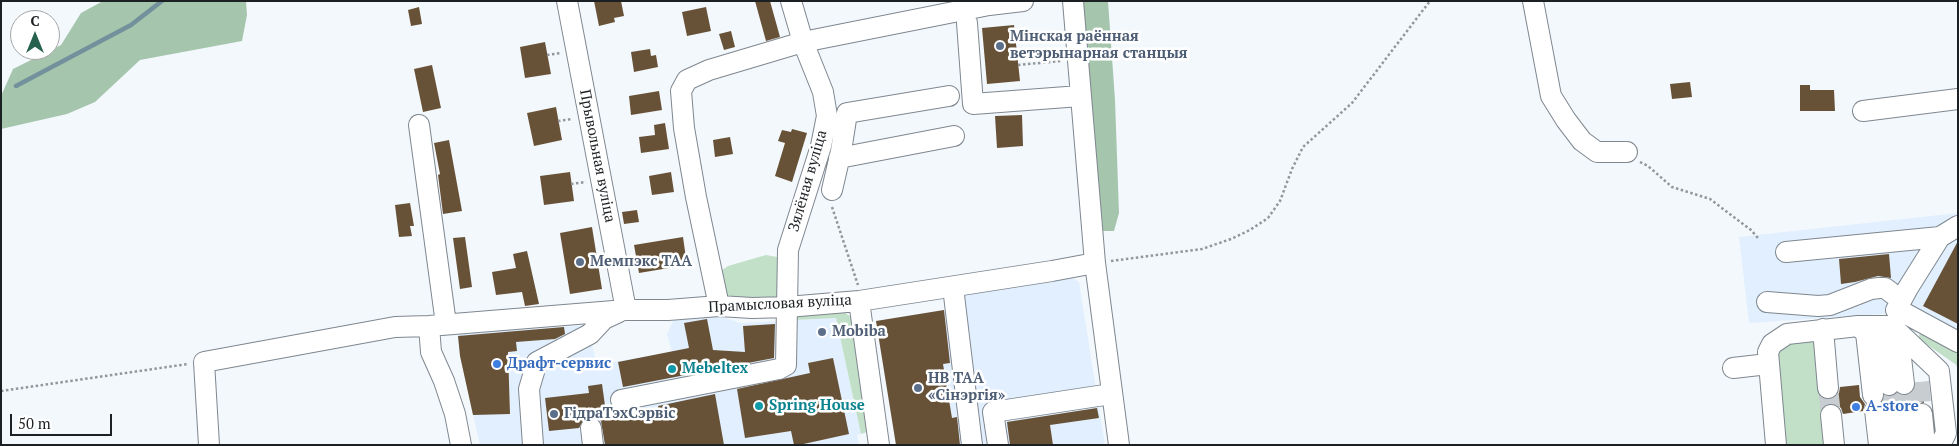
<!DOCTYPE html>
<meta charset="utf-8">
<style>
body{margin:0}
#map{position:relative;width:1959px;height:446px;overflow:hidden;background:#f3f8fd;font-family:"PT Serif",serif}
canvas{display:block}
.frame{position:absolute;inset:0;border:2px solid #1d2023;pointer-events:none}
.north{position:absolute;left:10px;top:10px;width:50px;height:50px;box-sizing:border-box;background:#fff;border:1px solid #a5a6a7;border-radius:50%;rotate:0deg;font-size:14px;font-weight:700;line-height:20px;text-align:center;color:#1d2023}
.north::after{content:'';display:block;margin:auto;width:18px;height:22px;background:#26624d;clip-path:polygon(50% 0,100% 100%,50% 72%,0 100%)}
.scale{position:absolute;left:10px;top:414px;width:102px;height:22px;box-sizing:border-box;border:2px solid #1d2023;border-top:0;padding-left:6px;font-size:15px;line-height:18px;white-space:nowrap;color:#1d2023;-webkit-text-stroke:4px #fff;paint-order:stroke}
</style>
<div id="map">
<canvas width="1959" height="446"></canvas>
<div class="frame"></div>
<div class="north">С</div>
<div class="scale">50 m</div>
</div>
<script>
const ctx = document.querySelector('canvas').getContext('2d');
ctx.lineJoin = 'round';
function paint(path, color) { ctx.fillStyle = color; ctx.fill(path, 'evenodd'); }
const poly = rows => new Path2D(rows.map(r => 'M' + r).join(''));
function trace(path, color, width, dash) { ctx.strokeStyle = color; ctx.lineWidth = width; ctx.lineCap = dash ? 'butt' : 'round'; ctx.setLineDash(dash || []); ctx.stroke(path); }
function label(font, color, halo, rows, align = 'center') {
  ctx.font = font + ' "PT Serif",serif'; ctx.lineWidth = 5; ctx.setLineDash([]); ctx.textBaseline = 'middle'; ctx.strokeStyle = halo; ctx.fillStyle = color; for (const [text, x, y, turn = 0] of rows) {
    ctx.save(); ctx.translate(x, y); ctx.rotate((+turn || 0) * Math.PI / 180); ctx.textAlign = isNaN(turn) ? turn : align; if (halo) ctx.strokeText(text, 0, 0); ctx.fillText(text, 0, 0); ctx.restore();
  }
}
paint(poly([
 [1958,213,1958,347,1896,313,1749,323,1739,237],
 [1070,276,1079,282,1105,445,896,445,876,321,950,309,964,294],
 [711,313,740,323,836,318,861,434,857,435,859,445,480,445,460,356,458,334,587,325,597,365,672,352,667,334,674,319]
]), '#e1effe');
paint(poly([
 [766,255,777,257,782,266,780,301,722,297,721,271,728,266],
 [841,310,851,317,870,426,867,432,861,434,836,318,794,320,794,314],
 [1923,332,1958,348,1958,368,1955,364,1919,339,1919,335],
 [1794,341,1817,341,1830,445,1783,445,1777,354]
]), '#c2dfc8');
paint(poly([
 [103,1,246,1,247,15,242,41,140,60,95,102,67,114,1,129,1,96,13,69,61,45,81,13],
 [1082,1,1108,1,1115,100,1119,213,1114,231,1103,231]
]), '#a5c5ac');
trace(poly([
 [16,86,131,25,162,1]
]), '#72919c', 4.5);
paint(poly([
 [594,1,621,1,624,16,614,18,615,22,599,26],
 [755,1,770,1,780,37,766,41],
 [419,7,422,24,411,26,408,10],
 [706,7,711,31,687,36,682,12],
 [1014,25,1020,81,987,84,982,28],
 [731,31,735,47,724,50,719,34],
 [545,42,551,74,525,78,520,47],
 [650,49,651,56,656,55,658,67,634,72,631,52],
 [432,65,441,108,423,112,414,69],
 [1690,82,1692,97,1672,99,1670,84],
 [1800,85,1810,85,1810,90,1834,90,1835,111,1800,111],
 [659,91,662,110,631,115,629,96],
 [556,107,562,140,534,146,527,113],
 [1022,115,1023,146,997,148,995,116],
 [665,123,669,149,641,153,639,137,655,135,654,125],
 [792,129,807,133,792,182,775,176,785,143,778,141,782,130,791,132],
 [730,137,733,154,715,157,713,140],
 [449,140,462,211,443,214,438,175,440,174,434,143],
 [570,172,574,201,544,205,540,176],
 [671,172,674,192,652,195,649,176],
 [410,203,414,226,410,226,412,236,399,237,395,205],
 [637,210,639,222,624,224,622,212],
 [592,227,602,289,570,294,560,233],
 [465,237,472,287,460,289,453,238],
 [683,237,687,265,639,273,634,245],
 [1958,241,1958,324,1923,306],
 [527,251,539,304,525,306,522,292,496,295,492,272,516,268,513,254],
 [1889,254,1891,278,1878,276,1855,282,1841,284,1839,259],
 [944,310,950,363,943,364,952,418,957,417,960,445,896,445,876,321],
 [707,319,713,350,745,352,743,326,775,324,774,358,623,387,618,362,689,348,684,323],
 [564,327,565,334,555,339,516,342,517,351,508,352,510,414,473,415,460,356,458,336],
 [833,358,849,434,799,445,794,445,791,431,745,438,737,389,810,373,808,363],
 [1923,382,1924,403,1920,402,1914,406,1906,403,1898,407,1892,405,1886,407,1883,401,1885,396,1891,397,1897,393,1905,396,1911,394,1915,389,1916,383],
 [602,384,607,420,659,412,658,406,715,394,724,445,605,445,601,421,596,417,590,416,584,419,579,428,549,431,545,398,589,393,588,386],
 [1859,385,1860,397,1865,404,1863,411,1843,414,1841,408,1836,404,1830,403,1825,405,1824,399,1829,400,1835,397,1839,393,1840,387],
 [1097,408,1099,418,1050,425,1053,445,1010,445,1007,422]
]), '#685237');
trace(poly([
 [1919,382,1922,414],
 [1904,384,1907,415],
 [1889,385,1892,417],
 [1828,388,1831,415]
]), '#c8cdd1', 20, [20, 10]);
const minor = poly([
 [567,1,626,310],
 [1533,1,1551,96,1566,120,1582,141,1597,152,1627,152],
 [967,23,973,104,1080,96],
 [1863,111,1958,99],
 [419,125,446,324],
 [839,158,954,136],
 [832,190,841,151,847,113,949,96],
 [1786,252,1940,237,1958,226],
 [1095,263,1119,445],
 [953,287,972,445],
 [859,301,879,445],
 [1767,302,1818,306,1830,305,1871,289,1879,288,1885,288,1901,300],
 [719,306,696,197,684,128,681,91,687,80,709,70,803,42,989,5,1023,1],
 [1897,309,1958,342],
 [1896,310,1908,288,1940,237],
 [429,326,431,352,444,381,455,414,461,445],
 [1858,326,1866,333,1873,395],
 [1863,326,1876,330,1884,338,1889,385],
 [1823,329,1828,388],
 [1898,332,1939,371,1946,433,1940,445],
 [1733,368,1768,364],
 [621,400,779,369,786,365,788,250,821,146,827,116,823,92,803,42,791,1],
 [1875,410,1879,445],
 [1831,415,1834,445],
 [1907,415,1909,441,1908,445],
 [1892,417,1894,445],
 [591,428,593,445],
 [209,445,204,362,395,327,429,326,626,310,668,310,719,306,752,308,787,307,859,301,1052,271,1095,263,1073,1],
 [533,445,529,389,537,362,590,334,604,319,619,312],
 [998,445,993,412,1111,394],
 [1776,445,1768,352,1772,344,1787,334,1858,326,1889,326,1898,332,1904,384],
 [1920,445,1924,435,1922,414]
]);
trace(minor, '#7f878f', 22);
trace(poly([
 [547,55,561,53],
 [1018,65,1061,61],
 [558,121,572,119],
 [1640,162,1648,166,1672,187,1710,199,1751,230,1758,238],
 [571,184,586,182],
 [832,207,858,285],
 [1111,261,1202,249,1231,239,1250,230,1268,218,1280,201,1292,169,1303,147,1352,103,1430,1],
 [1,391,188,364]
]), '#93979b', 2.5, [2.5, 2.5]);
trace(minor, '#fff', 20);
for (const [x, y, r, color] of [
 [1000,46,5,"#5c6f8a"],
 [580,262,5,"#5c6f8a"],
 [822,332,5,"#5c6f8a"],
 [497,364,5,"#3f7fe0"],
 [672,369,5,"#0f9aa8"],
 [918,388,5,"#5c6f8a"],
 [759,406,5,"#0f9aa8"],
 [1856,407,5,"#3f7fe0"],
 [554,414,5,"#5c6f8a"]
]) { const dot = new Path2D(); dot.arc(x, y, r, 0, 2 * Math.PI); ctx.fillStyle = color; ctx.fill(dot); trace(dot, '#fff', 2); }
label('bold 15px', '#4e5e75', '#fff', [
 ["Мінская раённая",1010,37],
 ["ветэрынарная станцыя",1010,54],
 ["Мемпэкс ТАА",590,262],
 ["Mobiba",832,332],
 ["НВ ТАА",928,379],
 ["«Сінэргія»",928,396],
 ["ГідраТэхСэрвіс",564,414]
], 'left');
label('15px', '#1d2023', '#fff', [
 ["Прывольная вуліца",597,156,79],
 ["Зялёная вуліца",808,181,-74],
 ["Прамысловая вуліца",780,304,-3]
]);
label('bold 15px', '#366cbe', '#fff', [
 ["Драфт-сервис",507,364],
 ["А-store",1866,407]
], 'left');
label('bold 15px', '#0d838f', '#fff', [
 ["Mebeltex",682,369],
 ["Spring House",769,406]
], 'left');
</script>
